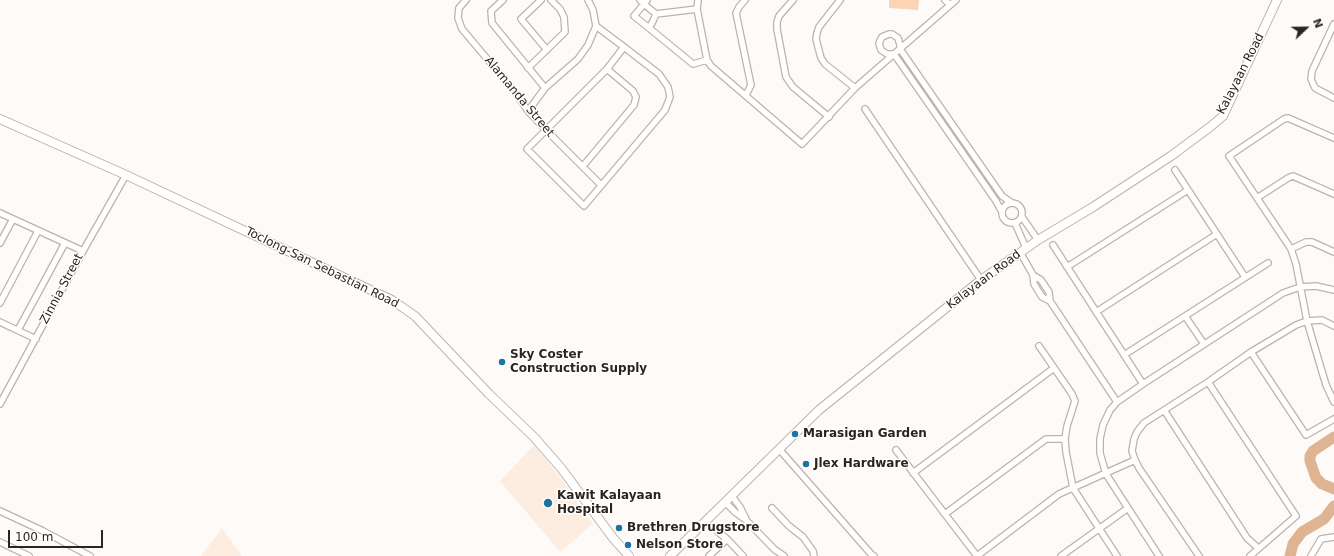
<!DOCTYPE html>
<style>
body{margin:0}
#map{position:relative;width:1334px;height:556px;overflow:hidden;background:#fefaf7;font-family:"DejaVu Sans",sans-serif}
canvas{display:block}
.north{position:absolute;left:1286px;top:8px;width:40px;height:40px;-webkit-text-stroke:3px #fff;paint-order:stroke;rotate:68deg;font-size:11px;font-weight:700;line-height:16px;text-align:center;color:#292523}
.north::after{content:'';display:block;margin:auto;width:14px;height:18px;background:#292523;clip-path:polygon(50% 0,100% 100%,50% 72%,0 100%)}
.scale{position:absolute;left:8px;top:530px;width:95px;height:18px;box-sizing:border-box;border:2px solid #292523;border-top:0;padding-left:5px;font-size:12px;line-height:14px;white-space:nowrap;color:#292523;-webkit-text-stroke:3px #fff;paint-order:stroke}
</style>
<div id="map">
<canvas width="1334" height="556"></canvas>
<div class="north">N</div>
<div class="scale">100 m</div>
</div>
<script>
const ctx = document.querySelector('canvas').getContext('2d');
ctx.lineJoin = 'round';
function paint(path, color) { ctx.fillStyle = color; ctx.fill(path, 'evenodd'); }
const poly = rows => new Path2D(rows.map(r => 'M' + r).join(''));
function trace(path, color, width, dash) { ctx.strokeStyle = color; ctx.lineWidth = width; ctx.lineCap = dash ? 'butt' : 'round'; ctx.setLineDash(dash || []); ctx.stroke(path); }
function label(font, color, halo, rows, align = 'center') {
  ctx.font = font + ' "DejaVu Sans",sans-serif'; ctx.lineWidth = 3; ctx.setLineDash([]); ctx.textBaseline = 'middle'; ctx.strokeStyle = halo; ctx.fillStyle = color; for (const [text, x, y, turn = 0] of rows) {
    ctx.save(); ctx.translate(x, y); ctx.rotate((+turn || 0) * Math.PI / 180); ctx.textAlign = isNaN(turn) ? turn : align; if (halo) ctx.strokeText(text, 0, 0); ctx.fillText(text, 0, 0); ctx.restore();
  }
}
paint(poly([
 [534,445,559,476,593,524,560,552,500,481],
 [222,528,242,556,201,556]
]), '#fdede0');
paint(poly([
 [889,0,919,0,918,10,889,8]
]), '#fbd4b6');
trace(poly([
 [1334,437,1313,451,1310,456,1310,461,1316,478,1322,484,1334,489],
 [1290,556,1293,544,1302,532,1324,519,1334,506]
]), '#dfb493', 11);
const minor = poly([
 [466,0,459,8,458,18,462,29,515,92,528,111,546,130,601,185],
 [503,0,491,11,492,23,545,88],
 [541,0,521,19,547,50],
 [640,0,644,4,647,0],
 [698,0,697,9,707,60,711,66,802,144,855,88,956,0],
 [745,0,739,7,736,13,751,85,746,95],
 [793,0,779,16,777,22,777,29,786,77,793,87,829,117],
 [840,0,819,27,817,33,816,39,821,58,825,64,855,88],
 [945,0,950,5],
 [656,14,697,9],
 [1334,24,1312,71,1311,79,1315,88,1334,98],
 [596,26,624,47,659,74,668,87,670,97,665,110,584,206,527,149,607,69,624,47],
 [649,28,653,21,656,14,644,4,634,16,649,28,693,64,707,60],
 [528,68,565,32,564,17,560,9,551,0],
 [865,109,981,280],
 [528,111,545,88,578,59,588,45,596,26,593,10,588,0],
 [1334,138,1288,118,1284,119,1229,156,1291,249,1296,264,1307,321,1326,385,1334,402],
 [583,166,634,105,636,97,633,91,607,69],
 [1175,170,1245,277],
 [1257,198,1288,178,1293,176,1334,194],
 '1002 213a10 10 0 1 1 20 0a10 10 0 1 1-20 0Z',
 [1002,212,996,201,894,54,887,54,881,50,879,43,882,37,889,34,892,34,898,38,900,45,900,49,1002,196,1012,203],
 [0,213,83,251],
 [1022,217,1038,240],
 [1015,223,1026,248],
 [0,243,13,219],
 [1053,245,1143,384],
 [1291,249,1306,242,1312,242,1334,252],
 [1020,252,1033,275,1034,284,1042,297,1050,301],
 [1067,267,1188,190],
 [1033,275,1041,280,1049,292,1050,301,1117,402],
 [0,303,38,231],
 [1096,312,1217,234],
 [1185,316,1204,344],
 [0,322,36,339],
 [18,330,65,243],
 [1039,346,1072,394,1075,401,1067,426,1065,439,1066,452,1073,488,1117,556],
 [1251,352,1306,435,1334,419],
 [1124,355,1268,263],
 [1208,382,1296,516,1250,556],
 [0,404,83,251,126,175],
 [1164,410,1247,538,1258,548],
 [779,449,871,554,874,556],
 [896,450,977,556],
 [913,473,1054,368],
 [732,496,740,507,746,519],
 [725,502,735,512,746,520,774,549,784,556],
 [772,508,789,526,803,537,813,551,814,556],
 [0,511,43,531,90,556],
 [945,514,1046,439,1065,439],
 [718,532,727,539,743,556],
 [0,542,29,556],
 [709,556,727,539],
 [977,556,1059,494,1135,460],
 [1061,556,1128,508],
 [1159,556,1106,474,1100,453,1100,439,1103,425,1110,410,1117,402,1143,384,1283,293,1300,287,1316,286,1334,290],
 [1199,556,1139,468,1135,460,1132,451,1134,439,1137,432,1144,423,1208,382,1251,352,1296,325,1307,321,1322,320,1334,326],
 [1311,556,1321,539,1334,537]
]);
const secondary = poly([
 [0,119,126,175,392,300,415,316,489,394,534,437,561,468,613,538,629,556],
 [670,556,819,410,981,280,1038,240,1093,207,1171,156,1210,127,1223,116,1277,0]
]);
trace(minor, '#bcb3ac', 8);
trace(secondary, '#bcb3ac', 10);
trace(minor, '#fff', 5.5);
trace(secondary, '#fff', 8);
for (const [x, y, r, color] of [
 [502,362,4,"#1f73a4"],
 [795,434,4,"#1f73a4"],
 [806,464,4,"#1f73a4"],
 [548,503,5,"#1f73a4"],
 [619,528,4,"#1f73a4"],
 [628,545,4,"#1f73a4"]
]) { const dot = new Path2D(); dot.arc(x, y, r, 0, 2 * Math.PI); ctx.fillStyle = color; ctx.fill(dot); trace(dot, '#fff', 1.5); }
label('12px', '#292523', '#fff', [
 ["Kalayaan Road",1241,74,-63],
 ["Alamanda Street",519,97,50],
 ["Toclong-San Sebastian Road",322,268,26],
 ["Kalayaan Road",984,280,-37],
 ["Zinnia Street",62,289,-62]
]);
label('bold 12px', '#292523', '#fff', [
 ["Sky Coster",510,355],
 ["Construction Supply",510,369],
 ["Marasigan Garden",803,434],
 ["Jlex Hardware",814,464],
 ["Kawit Kalayaan",557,496],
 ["Hospital",557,510],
 ["Brethren Drugstore",627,528],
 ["Nelson Store",636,545]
], 'left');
</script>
